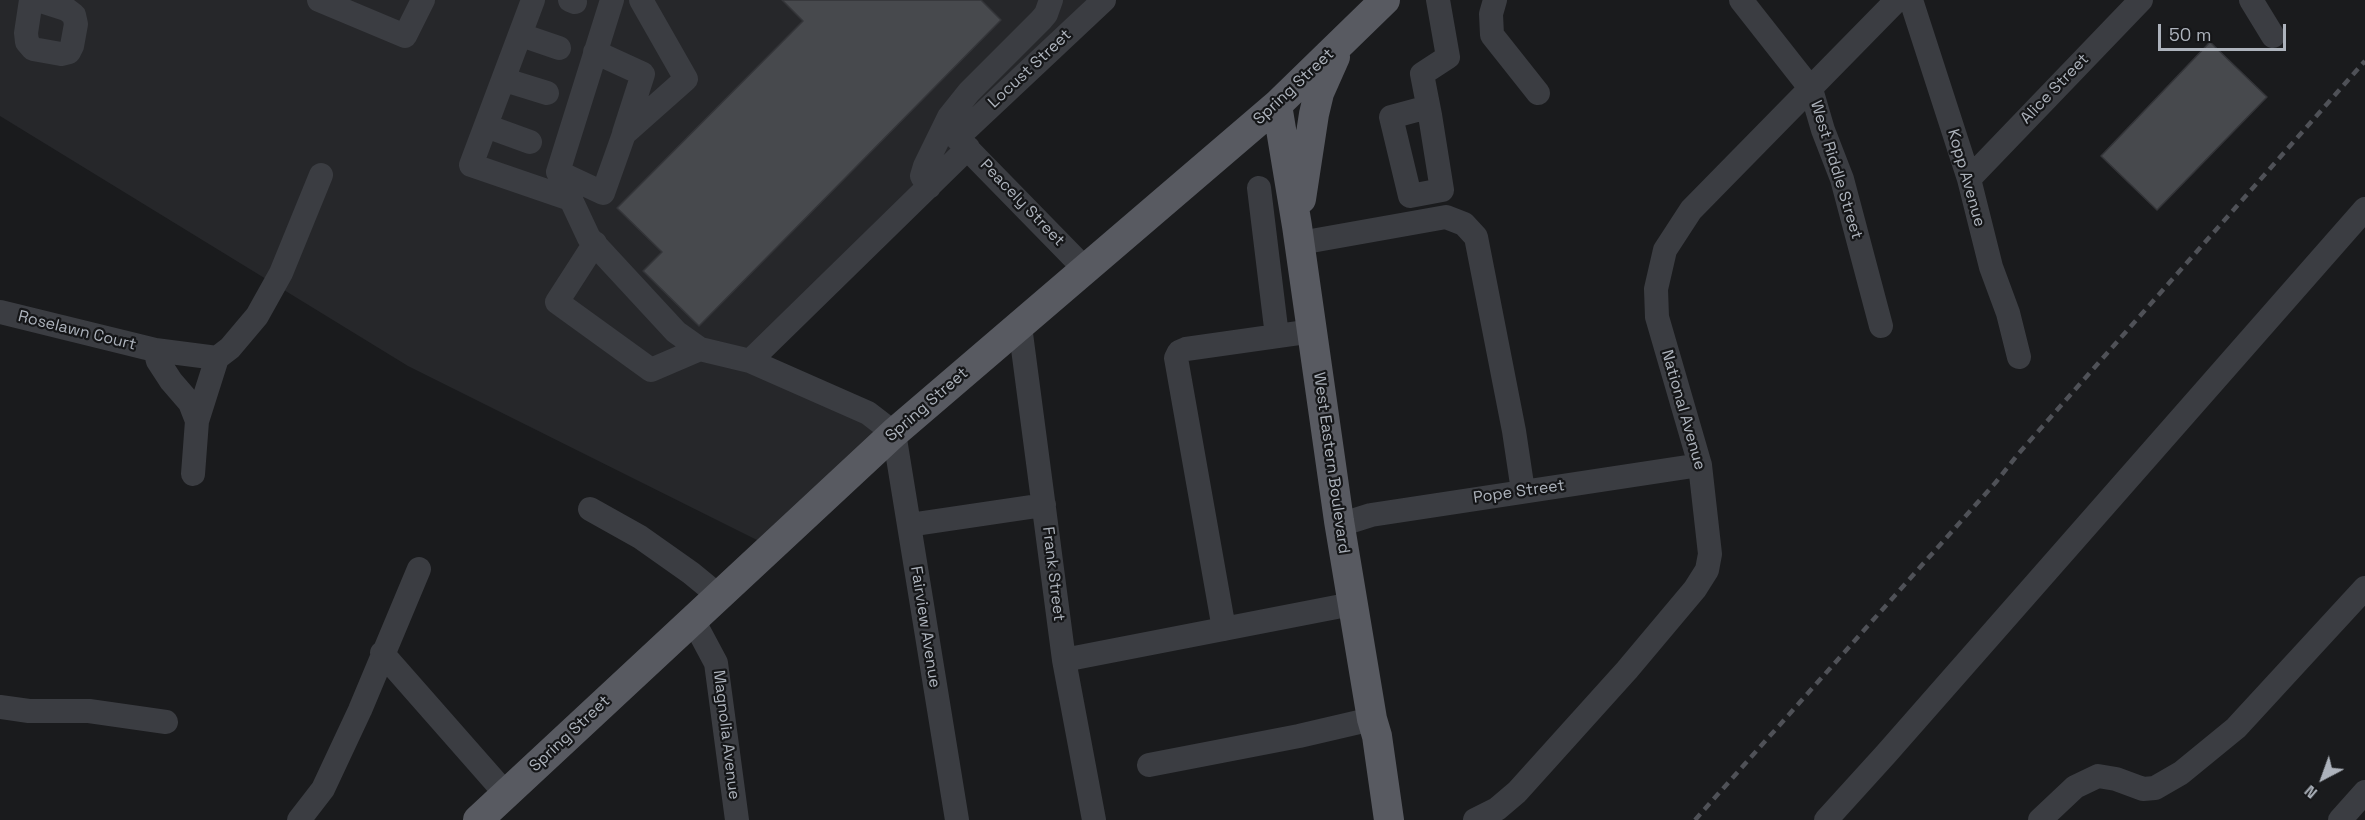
<!DOCTYPE html>
<style>
body{margin:0}
#map{position:relative;width:2365px;height:820px;overflow:hidden;background:#1a1b1d;font-family:"Space Grotesk",sans-serif}
canvas{display:block}
.north{position:absolute;left:2293px;top:748px;width:60px;height:60px;-webkit-text-stroke:4px #151618;paint-order:stroke;rotate:221deg;font-size:16px;font-weight:700;line-height:24px;text-align:center;color:#adb3bc}
.north::after{content:'';display:block;margin:auto;width:21px;height:27px;background:#adb3bc;clip-path:polygon(50% 0,100% 100%,50% 72%,0 100%)}
.scale{position:absolute;left:2158px;top:24px;width:128px;height:27px;box-sizing:border-box;border:3px solid #adb3bc;border-top:0;padding-left:8px;font-size:18px;line-height:21px;white-space:nowrap;color:#adb3bc;-webkit-text-stroke:4px #151618;paint-order:stroke}
</style>
<div id="map">
<canvas width="2365" height="820"></canvas>
<div class="north">N</div>
<div class="scale">50 m</div>
</div>
<script>
const ctx = document.querySelector('canvas').getContext('2d');
ctx.lineJoin = 'round';
function paint(path, color) { ctx.fillStyle = color; ctx.fill(path, 'evenodd'); }
const poly = rows => new Path2D(rows.map(r => 'M' + r).join(''));
function trace(path, color, width, dash) { ctx.strokeStyle = color; ctx.lineWidth = width; ctx.lineCap = dash ? 'butt' : 'round'; ctx.setLineDash(dash || []); ctx.stroke(path); }
function label(font, color, halo, rows, align = 'center') {
  ctx.font = font + ' "Space Grotesk",sans-serif'; ctx.lineWidth = 4.5; ctx.setLineDash([]); ctx.textBaseline = 'middle'; ctx.strokeStyle = halo; ctx.fillStyle = color; for (const [text, x, y, turn = 0] of rows) {
    ctx.save(); ctx.translate(x, y); ctx.rotate((+turn || 0) * Math.PI / 180); ctx.textAlign = isNaN(turn) ? turn : align; if (halo) ctx.strokeText(text, 0, 0); ctx.fillText(text, 0, 0); ctx.restore();
  }
}
paint(poly([
 [0,0,1104,0,958,137,968,148,750,360,894,433,771,547,408,366,0,116]
]), '#26272a');
const building = poly([
 [782,0,981,0,1001,20,699,326,643,271,662,252,617,208,803,21,782,0],
 [2210,42,2267,97,2157,210,2101,156,2210,42]
]);
paint(building, '#47494d');
trace(building, '#343539', 1.5);
trace(poly([
 [31,0,26,33,27,42,33,49,61,54,69,52,72,46,76,24,74,15,66,9,38,0],
 [319,0,405,36,423,0],
 [533,0,471,165,570,199],
 [570,0,575,2],
 [612,0,558,172,589,238,676,332,700,349,750,361,868,413,894,433,957,820],
 [1495,0,1491,14,1492,35,1538,93],
 [1741,0,1811,89,1823,130,1842,179,1881,326],
 [1911,0,1969,179,1991,267,2008,313,2019,357],
 [2251,0,2273,36],
 [521,35,559,48],
 [595,52,643,74,624,133],
 [505,80,547,93],
 [1428,107,1391,117,1410,196,1442,190,1430,115,1422,74,1448,57,1438,0],
 [486,126,530,142],
 [558,172,603,193,624,134,686,79,641,0],
 [1969,179,2141,0],
 [929,187,922,176,925,166,949,117,969,92,1041,20,1046,14,1051,0],
 [1259,188,1277,336],
 [595,243,557,302,651,370,700,349],
 [1300,243,1446,217,1464,224,1476,237,1514,431,1523,491],
 [1085,269,957,138,1104,0],
 [0,312,155,350,158,361,171,381,190,403,197,421],
 [1020,326,1064,660,1094,820],
 [155,350,217,358],
 [750,361,968,148],
 [193,474,197,421,217,358,230,348,257,316,281,273,321,175],
 [590,509,640,537,691,573,719,596],
 [1339,521,1352,521,1371,515,1700,465],
 [909,525,1044,505],
 [693,620,716,663,737,820],
 [1224,629,1176,358,1179,352,1186,349,1313,331],
 [382,653,506,794],
 [1064,660,1352,604],
 [0,707,29,711,89,711,166,722],
 [1149,765,1299,736,1372,719],
 [299,820,323,789,360,710,419,569],
 [1475,820,1497,809,1517,792,1627,670,1695,589,1707,570,1710,554,1700,465,1657,317,1656,289,1665,250,1691,210,1897,0],
 [1826,820,1886,754,2365,209],
 [2040,820,2075,787,2098,776,2116,779,2143,789,2155,788,2181,773,2236,728,2365,588],
 [2340,820,2365,792]
]), '#3b3d42', 24);
trace(poly([
 [1277,105,1297,226,1339,521,1372,719,1377,736,1389,820],
 [1301,199,1314,114,1319,93,1335,57],
 [478,820,894,433,1277,105,1385,0]
]), '#585a61', 30);
trace(poly([
 [1695,820,1996,482,2019,453,2365,61]
]), '#4f5157', 4.5, [8, 6]);
label('16px', '#adb3bc', '#151618', [
 ["Locust Street",1030,69,-43],
 ["Spring Street",1294,87,-43],
 ["Alice Street",2055,89,-46],
 ["West Riddle Street",1836,170,73],
 ["Kopp Avenue",1966,178,74],
 ["Peacely Street",1022,203,46],
 ["Roselawn Court",77,331,14],
 ["Spring Street",927,405,-41],
 ["National Avenue",1683,410,74],
 ["West Eastern Boulevard",1331,463,82],
 ["Pope Street",1519,492,-8],
 ["Frank Street",1053,574,83],
 ["Fairview Avenue",925,627,81],
 ["Spring Street",570,734,-43],
 ["Magnolia Avenue",726,735,83]
]);
</script>
